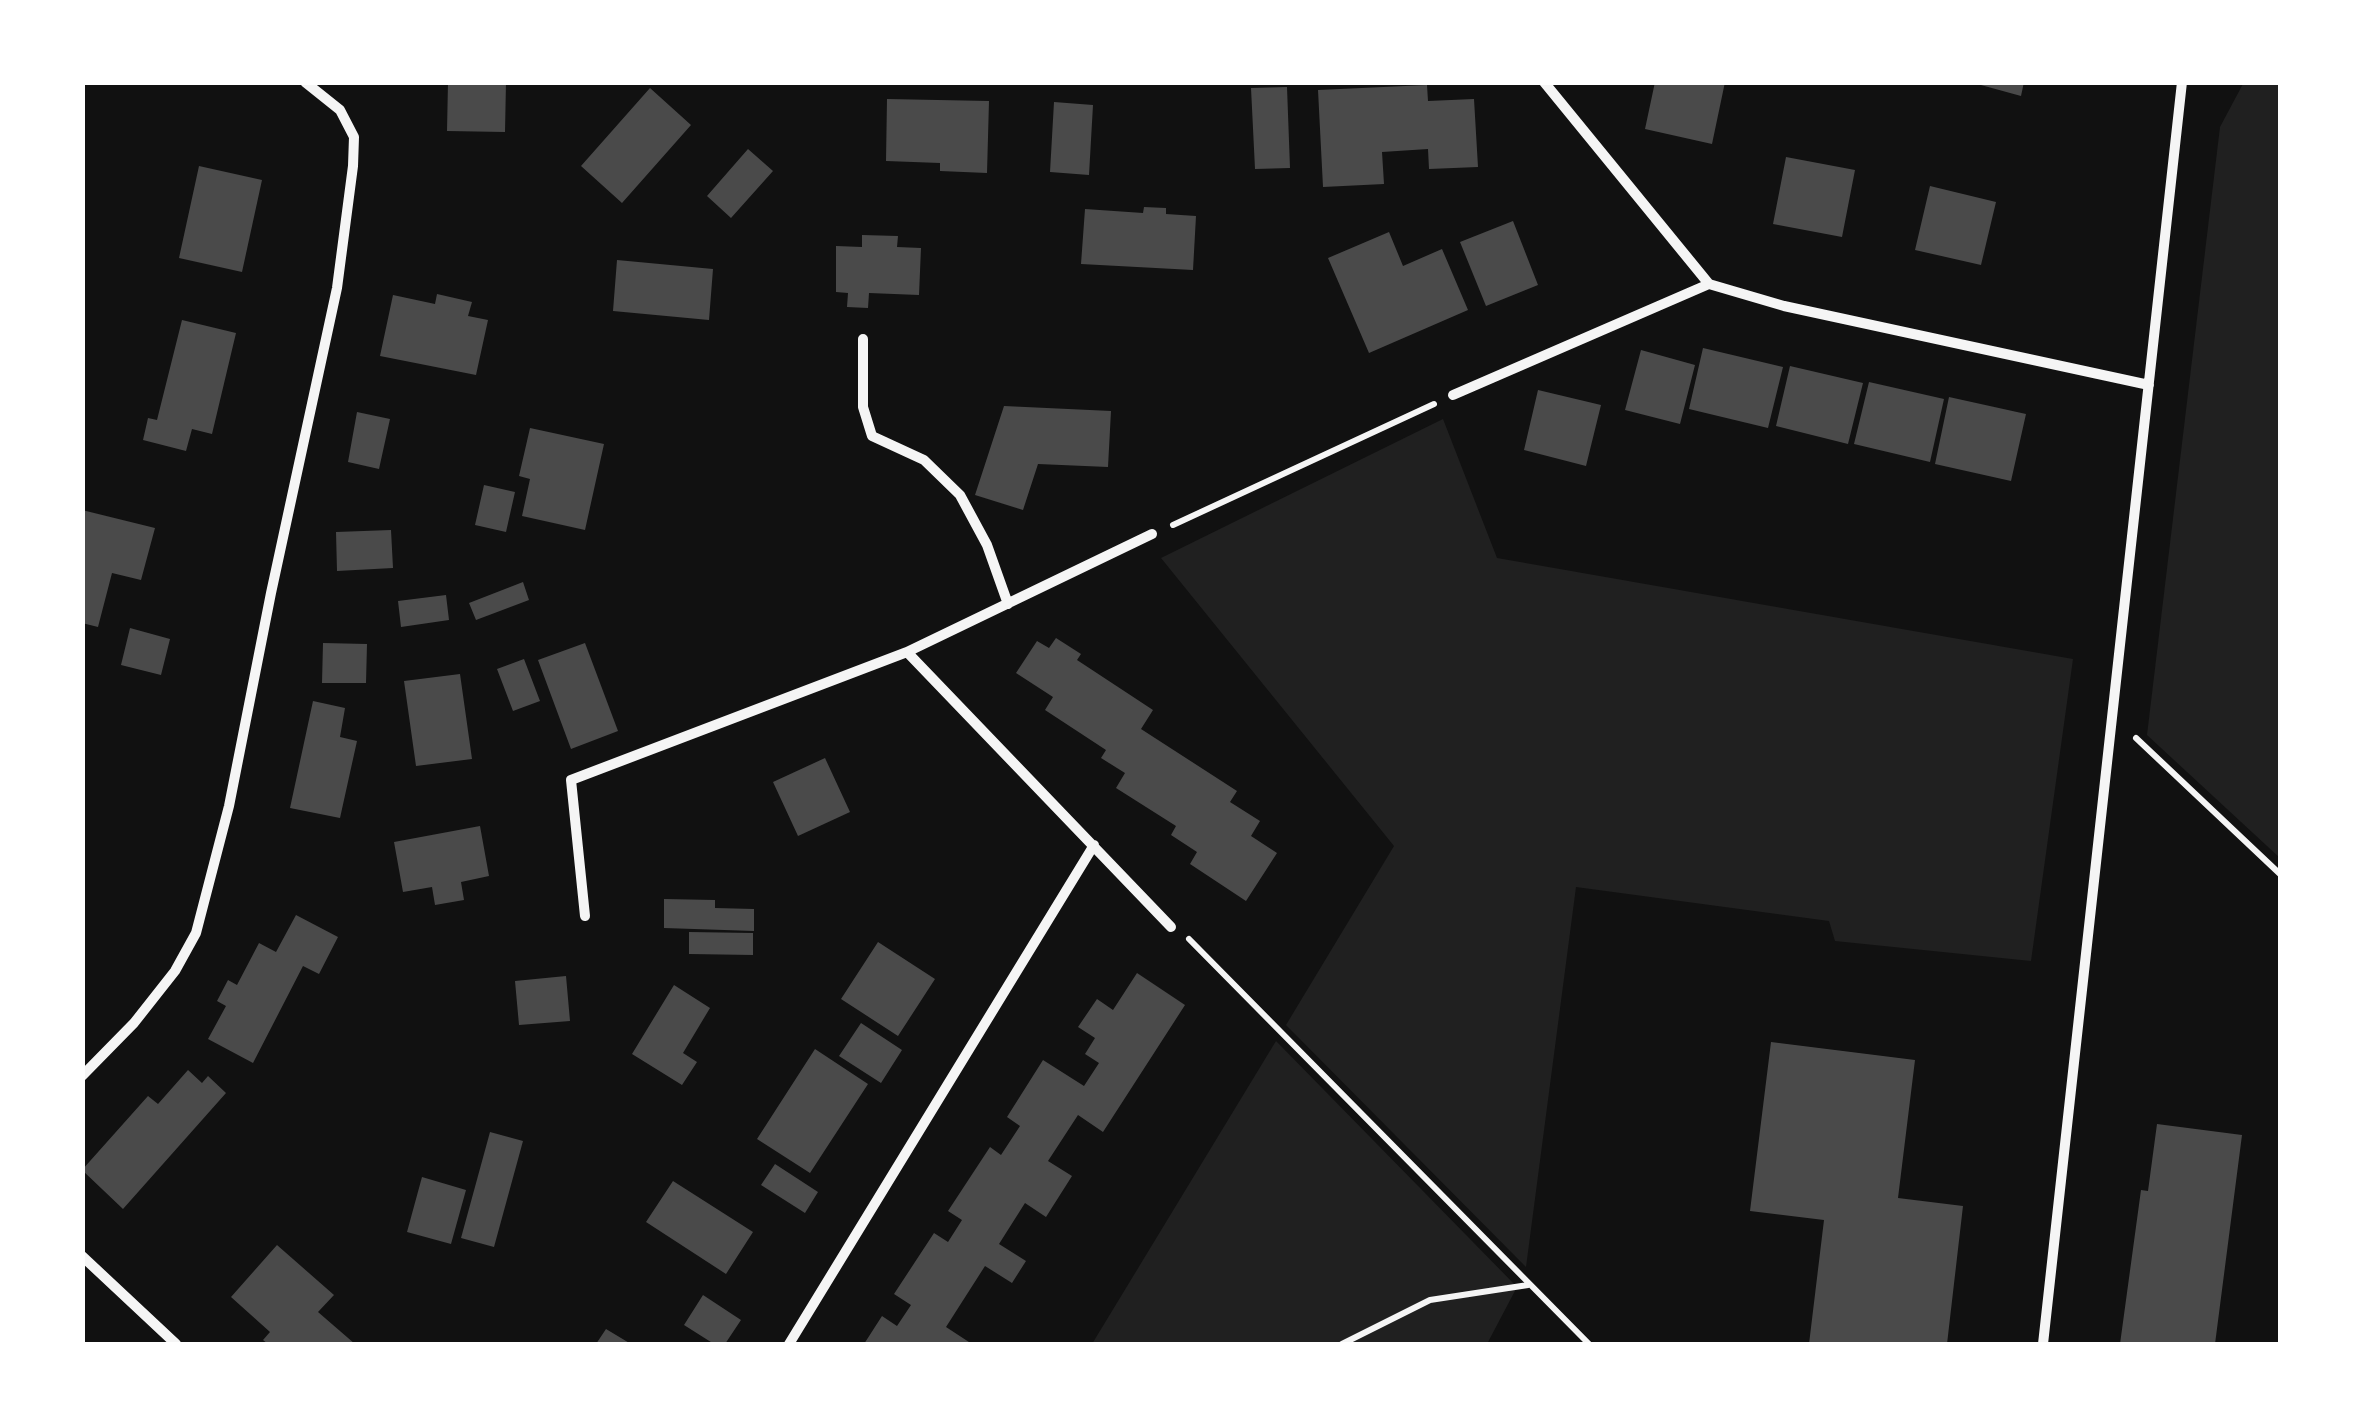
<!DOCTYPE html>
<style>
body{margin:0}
#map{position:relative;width:2363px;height:1427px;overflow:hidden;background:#111;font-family:"Zilla Slab",serif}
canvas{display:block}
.frame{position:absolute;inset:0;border:85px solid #fff;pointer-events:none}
</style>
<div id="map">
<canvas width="2363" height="1427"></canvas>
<div class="frame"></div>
</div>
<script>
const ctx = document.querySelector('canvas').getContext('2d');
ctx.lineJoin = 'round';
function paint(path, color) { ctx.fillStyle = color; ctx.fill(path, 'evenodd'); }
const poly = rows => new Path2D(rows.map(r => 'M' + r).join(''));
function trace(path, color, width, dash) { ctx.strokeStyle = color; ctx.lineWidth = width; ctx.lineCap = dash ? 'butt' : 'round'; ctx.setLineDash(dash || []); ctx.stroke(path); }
paint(poly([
 [2244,82,2280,83,2280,858,2147,735,2220,127],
 [1443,419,1497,558,2073,659,2031,961,1835,941,1829,921,1576,887,1526,1267,1286,1025,1394,846,1161,558],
 [1276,1041,1517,1287,1487,1344,1092,1344]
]), '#202020');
paint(poly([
 [448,82,506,82,505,132,447,131],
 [1655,82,1725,82,1712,144,1645,129],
 [1970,82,2024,82,2021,96],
 [1427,85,1428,101,1474,99,1478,167,1429,169,1428,149,1382,152,1384,184,1323,187,1318,90],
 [1287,87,1290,168,1255,169,1251,88],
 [650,88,691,125,622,203,581,166],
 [887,99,989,101,987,173,940,171,940,163,886,161],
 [1054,102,1093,105,1089,175,1050,172],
 [748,149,773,171,731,218,707,196],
 [1786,157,1855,170,1842,237,1773,224],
 [199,166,262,180,242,272,179,258],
 [1930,186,1996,202,1981,265,1915,250],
 [1144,207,1166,208,1166,214,1196,216,1193,270,1081,264,1085,209,1143,213],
 [1513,221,1538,285,1486,306,1460,242],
 [1389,232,1403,266,1442,249,1468,310,1369,353,1328,258],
 [862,235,898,236,897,247,921,248,919,295,869,293,868,308,847,307,848,293,836,292,836,246,862,247],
 [617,260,713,269,709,320,613,311],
 [437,294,472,302,468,316,488,320,476,375,380,356,393,295,435,304],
 [182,320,236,333,212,434,192,429,186,451,143,440,148,418,157,420],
 [1703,348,1783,367,1768,428,1689,409],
 [1641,350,1695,365,1680,424,1625,410],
 [1790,366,1863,383,1848,444,1776,426],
 [1869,382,1944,399,1930,462,1854,444],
 [1538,390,1601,405,1586,466,1524,450],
 [1949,397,2026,414,2011,481,1935,464],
 [1004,406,1111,411,1108,467,1038,464,1023,510,975,495],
 [357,412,390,419,379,469,348,462],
 [530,428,604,444,585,530,522,516,530,479,519,476],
 [484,485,515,492,506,532,475,525],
 [82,510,155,528,141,580,112,573,98,627,82,623],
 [391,530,393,568,337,571,336,532],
 [523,582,529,600,476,620,469,603],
 [446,595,449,620,401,627,398,601],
 [130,628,170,639,161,675,121,665],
 [1056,638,1081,654,1077,660,1153,710,1141,729,1237,791,1230,802,1260,821,1251,836,1277,853,1246,901,1190,864,1197,852,1171,835,1176,826,1116,788,1125,773,1101,758,1106,750,1045,710,1053,697,1016,673,1037,641,1049,648],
 [323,643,367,644,366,683,322,683],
 [585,643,618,731,571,749,538,660],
 [524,659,540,701,513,711,497,669],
 [460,674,472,759,416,766,404,681],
 [313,701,345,708,340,737,357,741,340,818,290,808],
 [825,758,850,812,798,836,773,782],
 [480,826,489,876,461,882,464,900,435,905,432,887,403,892,394,842],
 [664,899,715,900,715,908,754,909,754,931,664,928],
 [296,915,338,937,319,974,303,966,253,1063,208,1039,226,1006,217,1001,228,980,237,985,259,943,276,952],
 [689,932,753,933,753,955,689,954],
 [878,942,935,979,898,1036,841,999],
 [1137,973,1185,1005,1103,1132,1078,1115,1048,1161,1072,1176,1046,1217,1025,1203,999,1244,1026,1261,1012,1283,985,1266,946,1327,972,1344,864,1344,882,1316,897,1326,911,1305,894,1294,934,1233,948,1242,962,1220,948,1211,990,1147,1001,1155,1020,1126,1007,1117,1043,1060,1084,1086,1099,1063,1085,1054,1095,1038,1078,1027,1097,999,1113,1010],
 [566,976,570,1021,519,1025,515,981],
 [674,985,710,1008,683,1053,697,1062,682,1085,632,1054],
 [861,1023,902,1050,881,1083,839,1056],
 [1771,1042,1915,1060,1898,1198,1963,1206,1947,1344,1809,1344,1824,1220,1750,1211],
 [815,1049,868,1084,810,1173,757,1139],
 [188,1070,202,1083,208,1076,226,1093,123,1209,82,1170,148,1096,158,1104],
 [2157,1124,2242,1135,2215,1344,2120,1344,2141,1190,2148,1191],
 [490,1132,523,1141,494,1247,461,1238],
 [775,1164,818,1192,805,1213,761,1185],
 [422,1177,466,1190,451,1244,407,1232],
 [673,1181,753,1232,726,1274,646,1222],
 [277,1245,334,1295,318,1312,355,1344,268,1344,263,1340,270,1332,231,1297],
 [703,1295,741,1320,725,1344,714,1344,684,1325],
 [606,1329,631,1344,596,1344]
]), '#4a4a4a');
trace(poly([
 [1173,525,1434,404],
 [2136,738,2280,874],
 [1189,939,1589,1344],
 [1342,1344,1430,1300,1528,1285]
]), '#f5f5f5', 6);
trace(poly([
 [1544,82,1709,284,1784,306,2149,385],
 [863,339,863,407,872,436,924,460,960,495,987,545,1008,604],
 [1453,395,1709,284],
 [907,652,1171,927],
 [585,916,571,780,907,652,1152,534],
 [82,1076,134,1023,175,971,196,933,229,806,271,593,337,288,353,166,354,137,340,110,305,82],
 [82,1256,176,1344],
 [789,1344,1094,845],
 [2043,1344,2182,82]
]), '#f5f5f5', 10);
</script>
